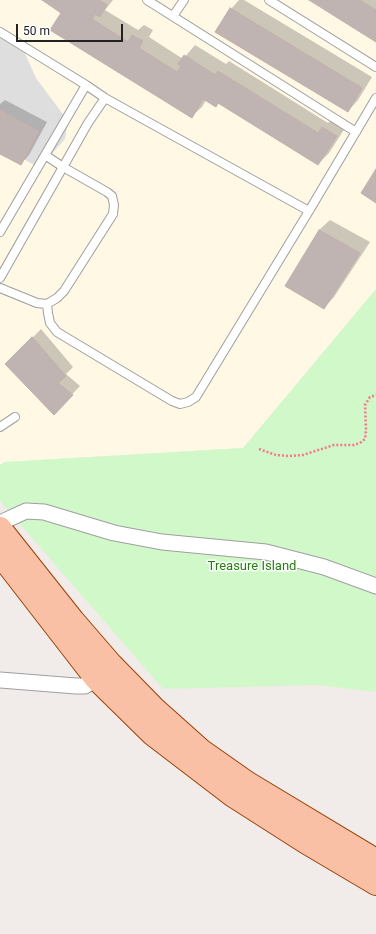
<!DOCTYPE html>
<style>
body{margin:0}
#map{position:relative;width:376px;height:934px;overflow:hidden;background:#f1ece9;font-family:Roboto,sans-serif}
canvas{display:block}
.scale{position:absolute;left:16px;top:24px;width:107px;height:18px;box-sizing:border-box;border:2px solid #222;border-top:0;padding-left:5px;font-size:12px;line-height:14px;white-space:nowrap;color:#222;-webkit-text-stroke:3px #fff;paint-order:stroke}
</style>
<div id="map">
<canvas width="376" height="934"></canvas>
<div class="scale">50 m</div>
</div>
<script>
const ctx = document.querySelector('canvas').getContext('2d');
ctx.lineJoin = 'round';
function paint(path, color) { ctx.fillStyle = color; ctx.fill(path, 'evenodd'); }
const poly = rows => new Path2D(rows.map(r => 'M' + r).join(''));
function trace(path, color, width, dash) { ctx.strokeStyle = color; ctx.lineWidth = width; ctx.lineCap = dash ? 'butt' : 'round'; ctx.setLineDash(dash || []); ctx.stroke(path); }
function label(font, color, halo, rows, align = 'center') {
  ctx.font = font + ' Roboto,sans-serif'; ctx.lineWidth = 3; ctx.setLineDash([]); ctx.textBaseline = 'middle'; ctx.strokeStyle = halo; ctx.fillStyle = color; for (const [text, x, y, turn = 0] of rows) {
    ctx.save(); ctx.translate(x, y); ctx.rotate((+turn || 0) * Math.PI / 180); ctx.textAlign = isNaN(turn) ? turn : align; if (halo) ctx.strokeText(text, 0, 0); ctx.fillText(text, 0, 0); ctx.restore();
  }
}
paint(poly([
 [0,0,376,0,376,289,243,448,5,462,0,465]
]), '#fef8e5');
paint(poly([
 [376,289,376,692,318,685,163,689,0,501,0,465,5,462,243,448]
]), '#d1f8c9');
paint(poly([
 [0,28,23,49,36,78,68,121,65,139,39,168,0,145]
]), '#dedede');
paint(poly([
 [43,0,113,0,105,10,138,30,144,25,153,30,149,37,183,59,195,45,226,64,229,61,328,123,334,117,347,125,329,153,318,164,219,102,206,100,202,107,191,117,63,12],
 [239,0,244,0,372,77,358,100,348,111,231,9],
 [311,0,376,0,376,40],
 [5,100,47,122,29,155,21,164,0,153,0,104],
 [330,220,370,242,334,297,324,308,319,230],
 [41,329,73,367,66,374,80,386,62,405,7,364]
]), '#0003');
const building = poly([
 [42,0,99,0,107,5,100,17,95,14,92,19,128,42,132,35,143,41,139,48,177,72,181,66,178,64,184,55,215,75,218,71,318,133,322,127,337,136,318,165,218,103,216,107,203,99,192,118,50,30,61,13,42,0],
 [309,0,360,0,376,10,376,42,309,0],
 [230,8,362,88,348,112,215,32,230,8],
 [0,110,39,131,21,165,0,154,0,110],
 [376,169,376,203,361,193,376,169],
 [319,230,360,253,324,309,285,286,319,230],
 [32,337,66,376,58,383,73,395,54,415,5,364,32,337]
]);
paint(building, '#bfb4b2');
trace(building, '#c3b0ab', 1);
const service = poly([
 [147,0,356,132],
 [269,0,376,67],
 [173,16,184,0],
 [0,32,86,85,105,98,309,211,376,98],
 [0,232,86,85],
 [0,278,88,123,105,98],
 [0,288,37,303,47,304,57,298,64,291,113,214,114,205,112,196,107,192,63,167,45,155],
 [47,304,48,313,50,323,57,332,172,401,180,404,188,402,196,397,309,211],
 [0,427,15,417]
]);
const minor = poly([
 [0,523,26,511,44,512,114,533,162,542,266,552,324,567,376,586],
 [0,680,76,686,85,686,96,679]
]);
const primary = poly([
 [0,528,73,620,111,664,154,708,201,750,248,783,376,860],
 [0,555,96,679,152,734,233,796,305,842,376,884]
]);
trace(service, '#9f9f9f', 10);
trace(minor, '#9f9f9f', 17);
trace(primary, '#994206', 24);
trace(poly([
 [259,449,276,455,289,456,303,455,334,445,354,445,360,443,365,439,366,430,365,405,370,397,376,395]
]), '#f5768a', 2.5, [2, 2]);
trace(service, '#fff', 8);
trace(minor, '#fff', 15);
trace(primary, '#f9c0a6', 22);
label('13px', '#247f10', '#fff', [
 ["Treasure Island",252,567]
]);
</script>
